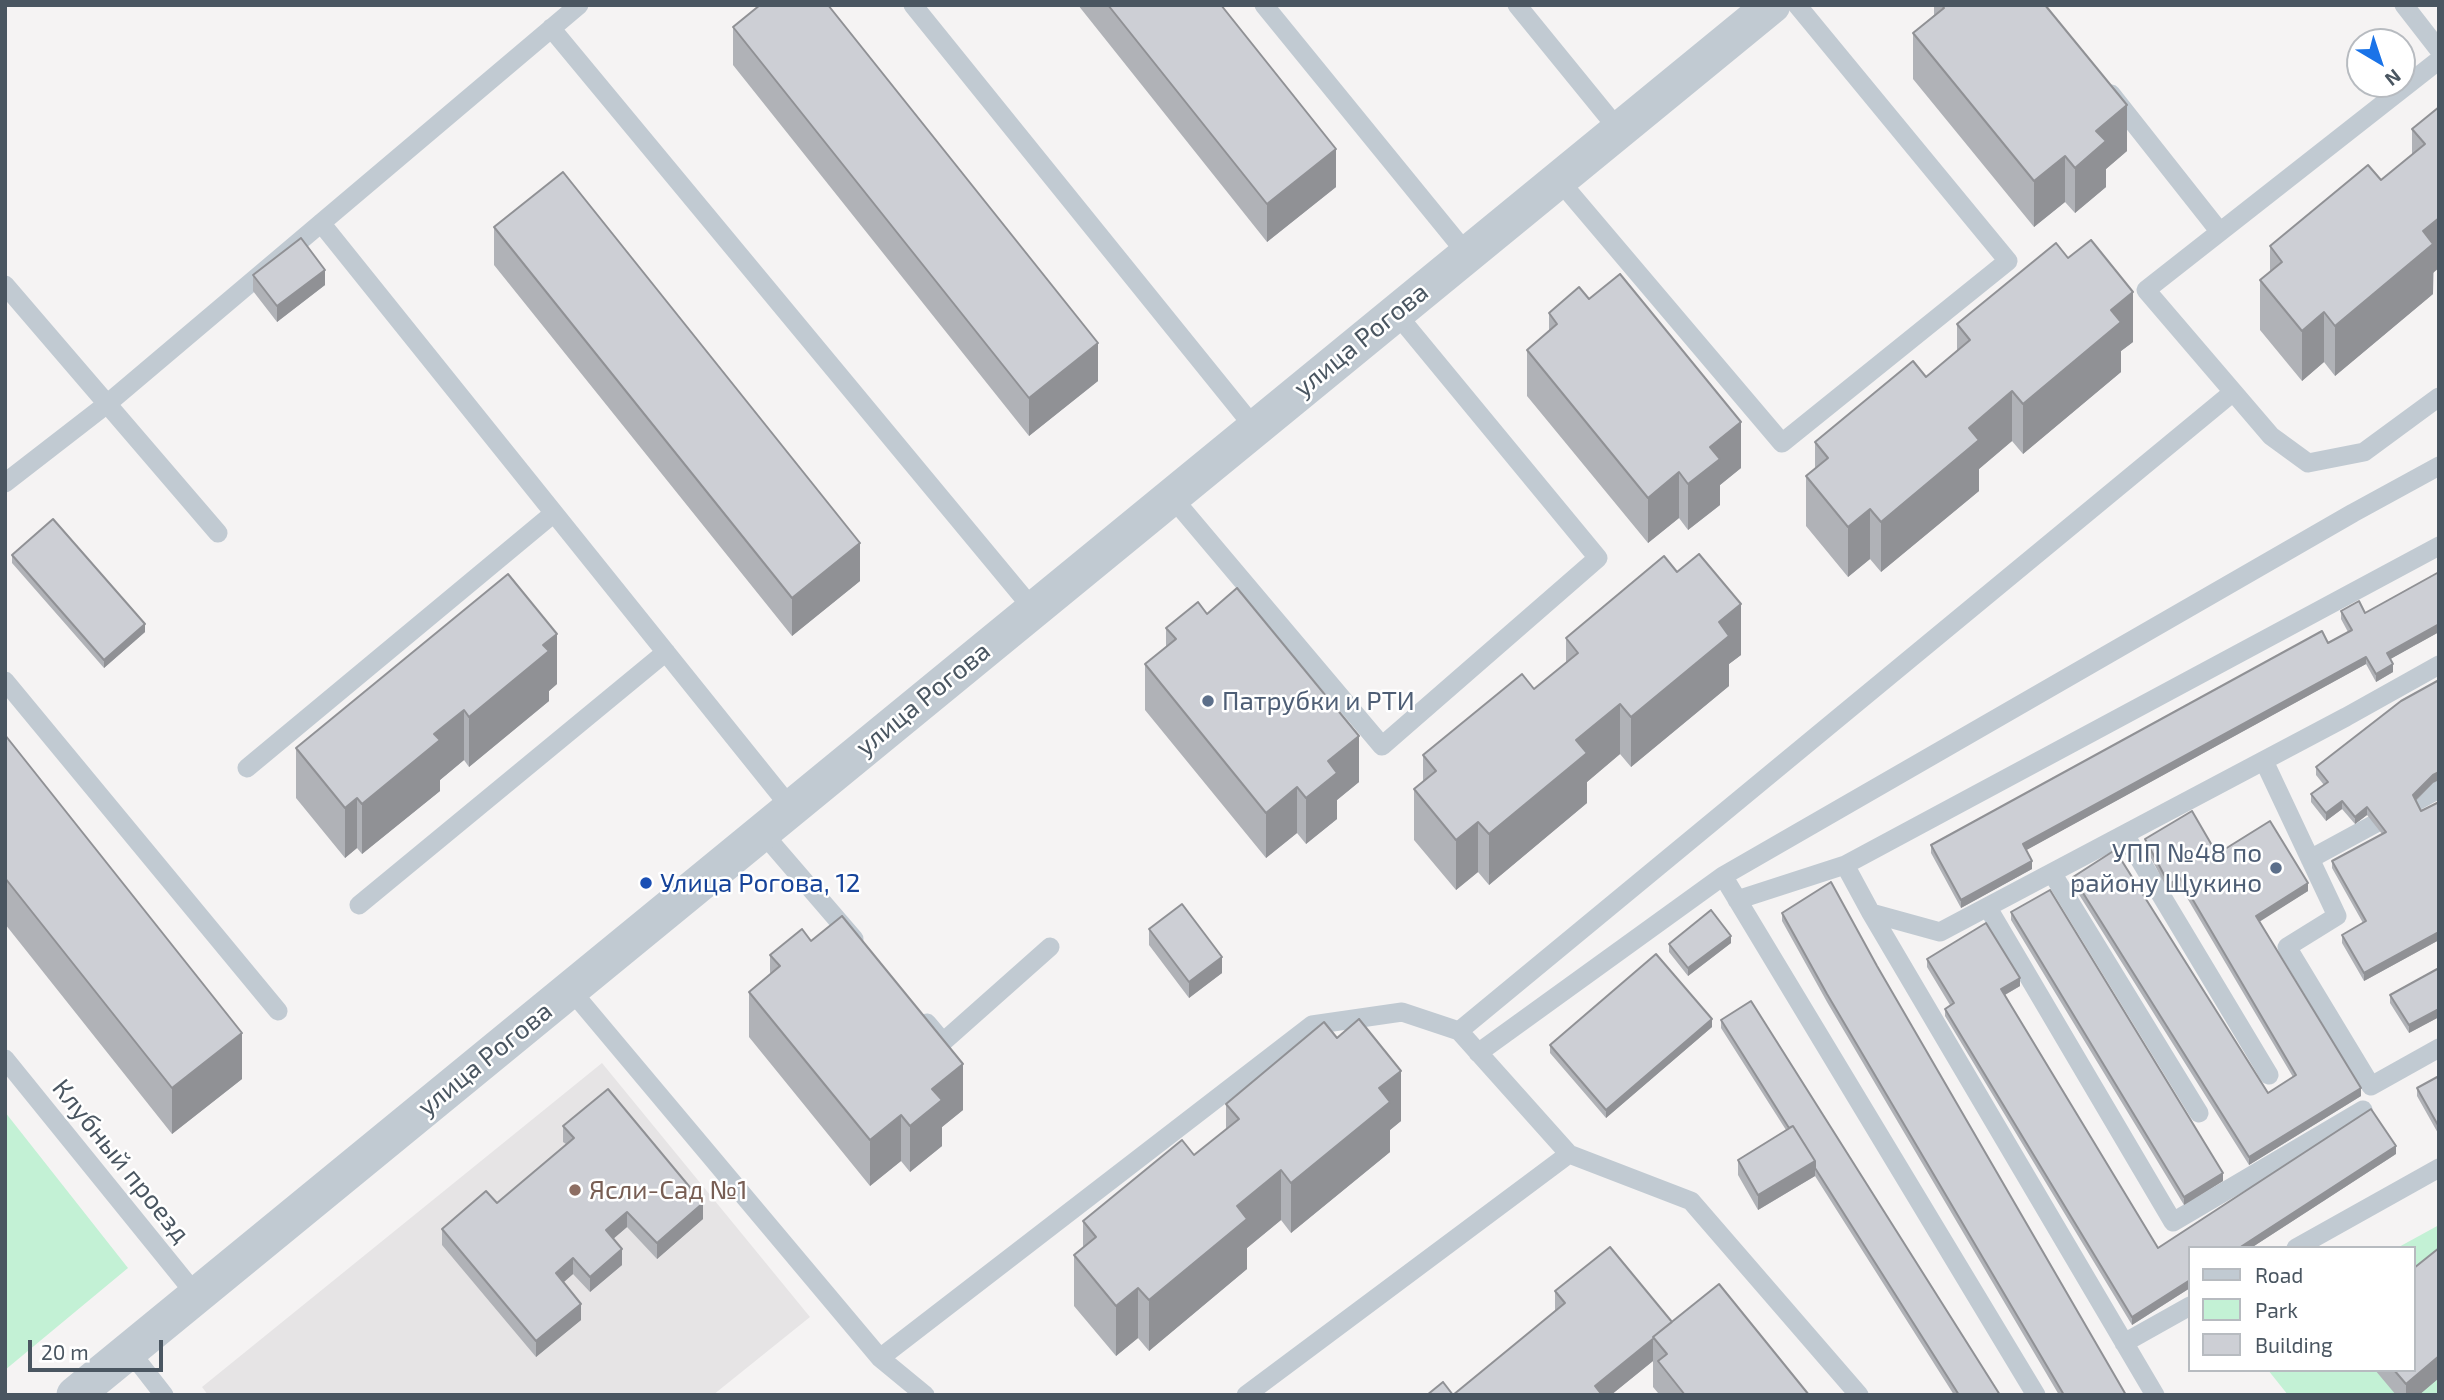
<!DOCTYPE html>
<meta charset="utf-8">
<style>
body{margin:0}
#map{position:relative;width:2444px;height:1400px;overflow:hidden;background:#f5f3f3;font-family:"Exo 2",sans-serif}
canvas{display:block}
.frame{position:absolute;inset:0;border:7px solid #4a5661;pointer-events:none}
.legend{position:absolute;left:2188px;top:1246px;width:228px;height:126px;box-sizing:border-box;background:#fff;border:2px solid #b7bbc0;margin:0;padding:9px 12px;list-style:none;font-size:21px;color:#4a5661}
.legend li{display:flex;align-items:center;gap:14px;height:35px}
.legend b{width:35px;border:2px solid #b7bbc0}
.north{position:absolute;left:2346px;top:28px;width:70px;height:70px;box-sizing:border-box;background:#fff;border:2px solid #b7bbc0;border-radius:50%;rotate:141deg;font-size:19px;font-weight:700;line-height:28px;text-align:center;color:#4a5661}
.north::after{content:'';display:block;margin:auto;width:24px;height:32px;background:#1a73e8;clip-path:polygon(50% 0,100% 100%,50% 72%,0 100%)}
.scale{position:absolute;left:28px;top:1340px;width:135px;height:32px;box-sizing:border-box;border:4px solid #4a5661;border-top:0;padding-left:9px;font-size:21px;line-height:24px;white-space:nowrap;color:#4a5661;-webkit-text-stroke:5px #fff;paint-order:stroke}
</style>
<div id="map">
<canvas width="2444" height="1400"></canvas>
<div class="frame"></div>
<ul class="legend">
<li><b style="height:9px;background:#c1cad2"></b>Road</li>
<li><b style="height:19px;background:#c3f1d5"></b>Park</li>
<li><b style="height:19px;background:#cdcfd5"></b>Building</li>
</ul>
<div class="north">N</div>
<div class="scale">20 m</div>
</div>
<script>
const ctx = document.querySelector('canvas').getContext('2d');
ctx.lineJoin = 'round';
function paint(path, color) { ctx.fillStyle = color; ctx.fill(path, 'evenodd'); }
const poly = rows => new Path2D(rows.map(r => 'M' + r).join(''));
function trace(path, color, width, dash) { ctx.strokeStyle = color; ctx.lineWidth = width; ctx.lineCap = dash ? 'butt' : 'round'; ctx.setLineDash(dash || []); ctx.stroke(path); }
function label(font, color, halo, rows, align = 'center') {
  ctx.font = font + ' "Exo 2",sans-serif'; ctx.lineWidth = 5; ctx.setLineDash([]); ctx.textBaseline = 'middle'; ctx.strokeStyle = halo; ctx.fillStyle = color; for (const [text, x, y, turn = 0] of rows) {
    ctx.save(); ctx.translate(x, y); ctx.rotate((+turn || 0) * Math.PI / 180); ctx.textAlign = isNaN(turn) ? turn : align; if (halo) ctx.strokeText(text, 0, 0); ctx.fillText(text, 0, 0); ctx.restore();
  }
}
paint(poly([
 [602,1063,810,1317,713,1395,208,1395,202,1387]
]), '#e6e4e5');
paint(poly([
 [5,1112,128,1268,5,1370],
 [2439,1225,2439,1395,2288,1395,2268,1370,2414,1370,2414,1248,2397,1248]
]), '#c3f1d5');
trace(poly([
 [913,5,1254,427],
 [1264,5,1467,254],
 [1517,5,1618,129],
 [2404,5,2439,50],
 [551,28,1033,609],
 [2439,60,2146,290,2271,436,2308,463,2364,452,2439,397],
 [2111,94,2220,232],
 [1558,179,1782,443,2008,261,1797,5],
 [321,223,791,808],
 [5,285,218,533],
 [5,483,107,404,579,5],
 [1171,496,1382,746,1598,558,1395,312],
 [5,681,278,1011],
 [2264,761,2337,916,2287,947,2371,1086,2439,1048],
 [247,768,554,513],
 [761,831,854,939],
 [2125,835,2269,1075],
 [2310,859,2439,789],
 [1845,865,1871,913,1940,932,2346,717,2439,665],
 [2052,873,2199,1113],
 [1723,876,2036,1395],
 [1737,900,1845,865,2439,546],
 [359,905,666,652],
 [1988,908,2173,1222,2363,1110],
 [1871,913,2155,1395],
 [570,989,880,1358,925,1395],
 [927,1023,943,1042,1050,947],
 [1459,1031,2232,393],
 [1478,1053,1723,876,2353,513,2439,466],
 [5,1059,197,1296],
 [2296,1248,2439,1168],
 [2124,1343,2190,1306],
 [129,1350,164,1395],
 [880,1358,1312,1025,1402,1012,1459,1031,1569,1154,1691,1201,1859,1395],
 [1246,1395,1569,1154]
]), '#c1cad2', 19);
trace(poly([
 [75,1395,1772,5]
]), '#c1cad2', 37);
paint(poly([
 [1078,5,1221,5,1336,187,1267,242],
 [1934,5,2045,5,2127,151,2106,169,2106,187,2075,213,2065,202,2034,227,1913,79,1913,33,1934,15],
 [733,27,1098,381,1029,436,733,65],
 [2439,107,2433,294,2335,376,2324,362,2302,381,2260,330,2260,280,2270,272,2270,246,2381,180,2412,154,2412,129],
 [494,227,860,581,792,636,494,265],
 [253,275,325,285,277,322,253,291],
 [1589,299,1741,468,1720,485,1720,505,1688,530,1679,518,1648,543,1527,396,1527,350,1549,332,1549,313],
 [1957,324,2133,342,2121,351,2121,372,2023,454,2012,441,1979,469,1979,491,1881,572,1870,559,1848,577,1806,526,1806,476,1815,468,1815,442,1926,377,1957,351],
 [12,555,145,632,104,668,12,563],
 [2439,572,2439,632,2390,659,2393,672,2376,682,2366,664,2026,850,2032,869,1961,908,1931,853,1931,845,2348,632,2341,619,2341,611,2365,613],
 [1166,628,1359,782,1337,800,1337,819,1306,844,1297,833,1266,858,1145,710,1145,664,1166,647],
 [1566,638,1741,655,1729,664,1729,686,1631,767,1620,754,1587,782,1587,803,1489,885,1478,872,1456,890,1414,840,1414,789,1423,782,1423,755,1534,689,1566,664],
 [557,684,549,691,549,701,469,767,464,760,440,780,440,791,362,854,357,848,345,858,296,798,296,748],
 [5,735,242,1079,172,1134,5,924],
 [2316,767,2433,783,2416,801,2421,811,2439,802,2439,940,2364,981,2342,943,2342,935,2363,923,2332,868,2332,861,2382,834,2367,815,2355,824,2342,809,2326,821,2311,802,2311,794,2324,785,2316,775],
 [2145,839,2217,854,2308,891,2259,921,2361,1096,2249,1165,2073,885,2073,877,2268,1093,2293,1077,2180,886,2169,892,2145,847],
 [2011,912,2223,1181,2184,1205,2011,920],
 [1782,913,1877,966,2126,1395,2059,1395,1827,1002,1782,921],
 [1149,929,1222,973,1189,998,1149,945],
 [811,941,963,1110,942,1127,942,1146,910,1172,901,1161,870,1186,749,1037,749,992,770,974,770,955],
 [1731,943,1688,976,1669,952,1669,944],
 [1927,959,2020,986,2005,995,2158,1248,2396,1154,2251,1248,2190,1248,2190,1288,2132,1325,1945,1016,1945,1009,1950,1005,1927,967],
 [2439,968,2439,1017,2409,1033,2390,1003,2390,995],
 [1721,1020,2000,1395,1954,1395,1815,1176,1758,1210,1738,1175,1738,1160,1786,1130,1721,1028],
 [1712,1027,1606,1118,1550,1053,1550,1045],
 [2439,1076,2439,1135,2417,1096,2417,1088],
 [1226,1104,1401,1121,1390,1130,1390,1152,1291,1233,1281,1220,1247,1248,1247,1269,1149,1351,1138,1338,1116,1356,1074,1306,1074,1255,1083,1248,1083,1221,1194,1155,1226,1130],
 [563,1126,703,1219,657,1259,627,1227,613,1239,622,1265,590,1292,573,1274,563,1282,581,1320,536,1357,442,1245,442,1229,497,1203,566,1144,563,1142],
 [1555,1291,1672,1322,1809,1395,1658,1395,1658,1393,1653,1387,1653,1361,1611,1395,1453,1395,1555,1311],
 [2375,1370,2414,1370,2439,1378,2419,1395,2396,1395]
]), '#b0b2b7');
paint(poly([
 [2127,105,2127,151,2106,169,2106,187,2075,213,2075,168,2096,131],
 [1336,149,1336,187,1267,242,1267,204],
 [2065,156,2065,202,2034,227,2034,181],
 [2439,218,2439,268,2433,273,2433,294,2335,376,2335,326,2423,231],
 [325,270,325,285,277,322,277,306],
 [2133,292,2133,342,2121,351,2121,372,2023,454,2023,404,2111,310],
 [2324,312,2324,362,2302,381,2302,331],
 [1098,343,1098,381,1029,436,1029,398],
 [2012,391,2012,441,1979,469,1979,491,1881,572,1881,522,1969,428],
 [1741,422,1741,468,1720,485,1720,505,1688,530,1688,484,1710,447],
 [1679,472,1679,518,1648,543,1648,498],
 [1870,509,1870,559,1848,577,1848,527],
 [860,543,860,581,792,636,792,598],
 [1741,604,1741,655,1729,664,1729,686,1631,767,1631,717,1719,622],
 [145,624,145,632,104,668,104,660],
 [2439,624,2439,632,2387,661,2387,653],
 [557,634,557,684,549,691,549,701,469,767,469,717,543,645],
 [2366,657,2366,664,2023,852,2023,844],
 [2393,664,2393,672,2376,682,2376,674],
 [1620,704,1620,754,1587,782,1587,803,1489,885,1489,834,1576,740],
 [464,710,464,760,440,780,440,791,362,854,362,804,434,734],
 [1359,736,1359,782,1337,800,1337,819,1306,844,1306,798,1328,761],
 [2439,772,2439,780,2433,783,2413,803,2413,795,2433,775],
 [1297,787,1297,833,1266,858,1266,813],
 [357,798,357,848,345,858,345,808],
 [2342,801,2342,809,2326,821,2326,813],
 [2367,807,2367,815,2355,824,2355,817],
 [1478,822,1478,872,1456,890,1456,840],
 [2032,861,2032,869,1961,908,1961,900],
 [2180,878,2180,886,2169,892,2169,884],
 [2308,883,2308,891,2256,924,2256,916],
 [2439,932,2439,940,2364,981,2364,973],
 [1731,936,1731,943,1688,976,1688,968],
 [1222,957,1222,973,1189,998,1189,982],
 [2020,978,2020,986,2001,997,2001,989],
 [2439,1009,2439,1017,2409,1033,2409,1025],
 [1712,1019,1712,1027,1606,1118,1606,1110],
 [242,1033,242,1079,172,1134,172,1088],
 [963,1064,963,1110,942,1127,942,1146,910,1172,910,1126,932,1089],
 [1401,1071,1401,1121,1390,1130,1390,1152,1291,1233,1291,1183,1379,1088],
 [2361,1088,2361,1096,2249,1165,2249,1157],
 [901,1115,901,1161,870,1186,870,1140],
 [2396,1146,2396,1154,2251,1248,2239,1248],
 [1815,1161,1815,1176,1758,1210,1758,1195],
 [1281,1170,1281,1220,1247,1248,1247,1269,1149,1351,1149,1300,1237,1206],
 [2223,1173,2223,1181,2184,1205,2184,1197],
 [703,1203,703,1219,657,1259,657,1243],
 [627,1212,627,1227,606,1245,606,1230],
 [622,1249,622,1265,590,1292,590,1277],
 [573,1258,573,1274,556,1289,556,1273],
 [2190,1280,2190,1288,2132,1325,2132,1317],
 [1138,1288,1138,1338,1116,1356,1116,1306],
 [581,1304,581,1320,536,1357,536,1341],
 [1653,1339,1653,1361,1611,1395,1595,1395,1595,1386],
 [2439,1356,2439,1378,2419,1395,2406,1395,2406,1384]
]), '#909195');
const building = poly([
 [760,5,828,5,1098,343,1029,398,733,27,760,5],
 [1108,5,1221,5,1336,149,1267,204,1108,5],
 [1942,5,2045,5,2127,105,2096,131,2106,141,2075,168,2065,156,2034,181,1913,33,1944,8,1942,5],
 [2439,107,2439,218,2423,231,2433,244,2335,326,2324,312,2302,331,2260,280,2282,262,2270,246,2368,165,2381,180,2425,144,2412,129,2439,107],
 [563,172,860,543,792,598,494,227,563,172],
 [301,238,325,270,277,306,253,275,301,238],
 [2091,240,2133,292,2111,310,2121,322,2023,404,2012,391,1969,428,1979,440,1881,522,1870,509,1848,527,1806,476,1828,458,1815,442,1913,361,1926,377,1970,340,1957,324,2056,243,2068,258,2091,240],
 [1620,274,1741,422,1710,447,1720,459,1688,484,1679,472,1648,498,1527,350,1557,324,1549,313,1579,287,1589,299,1620,274],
 [53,519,145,624,104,660,12,555,53,519],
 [1699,554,1741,604,1719,622,1729,636,1631,717,1620,704,1576,740,1587,753,1489,834,1478,822,1456,840,1414,789,1436,771,1423,755,1522,674,1534,689,1578,653,1566,638,1664,556,1677,572,1699,554],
 [2439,572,2439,624,2387,653,2393,664,2376,674,2366,657,2023,844,2032,861,1961,900,1931,845,2322,631,2328,643,2352,630,2341,611,2359,601,2365,613,2439,572],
 [508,574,557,634,543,645,549,651,469,717,464,710,434,734,440,740,362,804,357,798,345,808,296,748,508,574],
 [1237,588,1359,736,1328,761,1337,773,1306,798,1297,787,1266,813,1145,664,1176,639,1166,628,1198,602,1207,614,1237,588],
 [2439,680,2439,772,2433,775,2413,795,2421,811,2439,802,2439,932,2364,973,2342,935,2366,921,2332,861,2386,832,2367,807,2355,817,2342,801,2326,813,2311,794,2328,782,2316,767,2401,701,2439,680],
 [5,735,242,1033,172,1088,5,878,5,735],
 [2192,811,2217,854,2270,821,2308,883,2256,916,2361,1088,2249,1157,2073,877,2115,850,2268,1093,2296,1075,2180,878,2169,884,2145,839,2192,811],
 [1831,882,1877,966,2126,1395,2064,1395,1827,994,1782,913,1831,882],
 [2050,890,2223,1173,2184,1197,2011,912,2050,890],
 [1182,904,1222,957,1189,982,1149,929,1182,904],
 [1711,910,1731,936,1688,968,1669,944,1711,910],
 [842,916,963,1064,932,1089,942,1100,910,1126,901,1115,870,1140,749,992,780,966,770,955,802,929,811,941,842,916],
 [1986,923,2020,978,2001,989,2158,1248,2371,1109,2396,1146,2239,1248,2190,1248,2190,1280,2132,1317,1945,1009,1954,1003,1927,959,1986,923],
 [1656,954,1712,1019,1606,1110,1550,1045,1656,954],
 [2439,968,2439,1009,2409,1025,2390,995,2439,968],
 [1751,1001,2000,1395,1959,1395,1815,1168,1815,1161,1793,1126,1789,1128,1721,1020,1751,1001],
 [1359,1019,1401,1071,1379,1088,1390,1102,1291,1183,1281,1170,1237,1206,1247,1219,1149,1300,1138,1288,1116,1306,1074,1255,1096,1237,1083,1221,1182,1140,1194,1155,1239,1119,1226,1104,1324,1022,1337,1038,1359,1019],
 [2439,1076,2439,1127,2417,1088,2439,1076],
 [608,1089,703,1203,657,1243,627,1212,606,1230,622,1249,590,1277,573,1258,556,1273,581,1304,536,1341,442,1229,486,1191,497,1203,574,1138,563,1126,608,1089],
 [1793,1126,1815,1161,1758,1195,1738,1160,1793,1126],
 [1610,1247,1672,1322,1653,1337,1654,1338,1595,1386,1602,1395,1453,1395,1565,1303,1555,1291,1610,1247],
 [2439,1248,2439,1356,2406,1384,2394,1370,2414,1370,2414,1268,2439,1248],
 [1719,1284,1809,1395,1685,1395,1658,1361,1667,1354,1653,1337,1719,1284],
 [1443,1382,1453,1395,1427,1395,1443,1382]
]);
paint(building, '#cdcfd5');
trace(building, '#909195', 2);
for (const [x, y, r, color] of [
 [1208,701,7,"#5c6f8a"],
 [2276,868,7,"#5c6f8a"],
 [646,883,7,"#1a4fb4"],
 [575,1190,7,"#8d6e63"]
]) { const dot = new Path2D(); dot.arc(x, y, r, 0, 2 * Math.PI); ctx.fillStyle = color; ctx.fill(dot); trace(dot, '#fff', 2.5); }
label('26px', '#4a5661', '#fff', [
 ["улица Рогова",1361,340,-39],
 ["улица Рогова",923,699,-39],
 ["улица Рогова",485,1059,-39],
 ["Клубный проезд",121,1161,51]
]);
label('26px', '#4e5e75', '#fff', [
 ["Патрубки и РТИ",1222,701],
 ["УПП №48 по",2262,853,"right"],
 ["району Щукино",2262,883,"right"]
], 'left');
label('26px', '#164399', '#fff', [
 ["Улица Рогова, 12",660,883]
], 'left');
label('26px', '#785e54', '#fff', [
 ["Ясли-Сад №1",589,1190]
], 'left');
</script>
